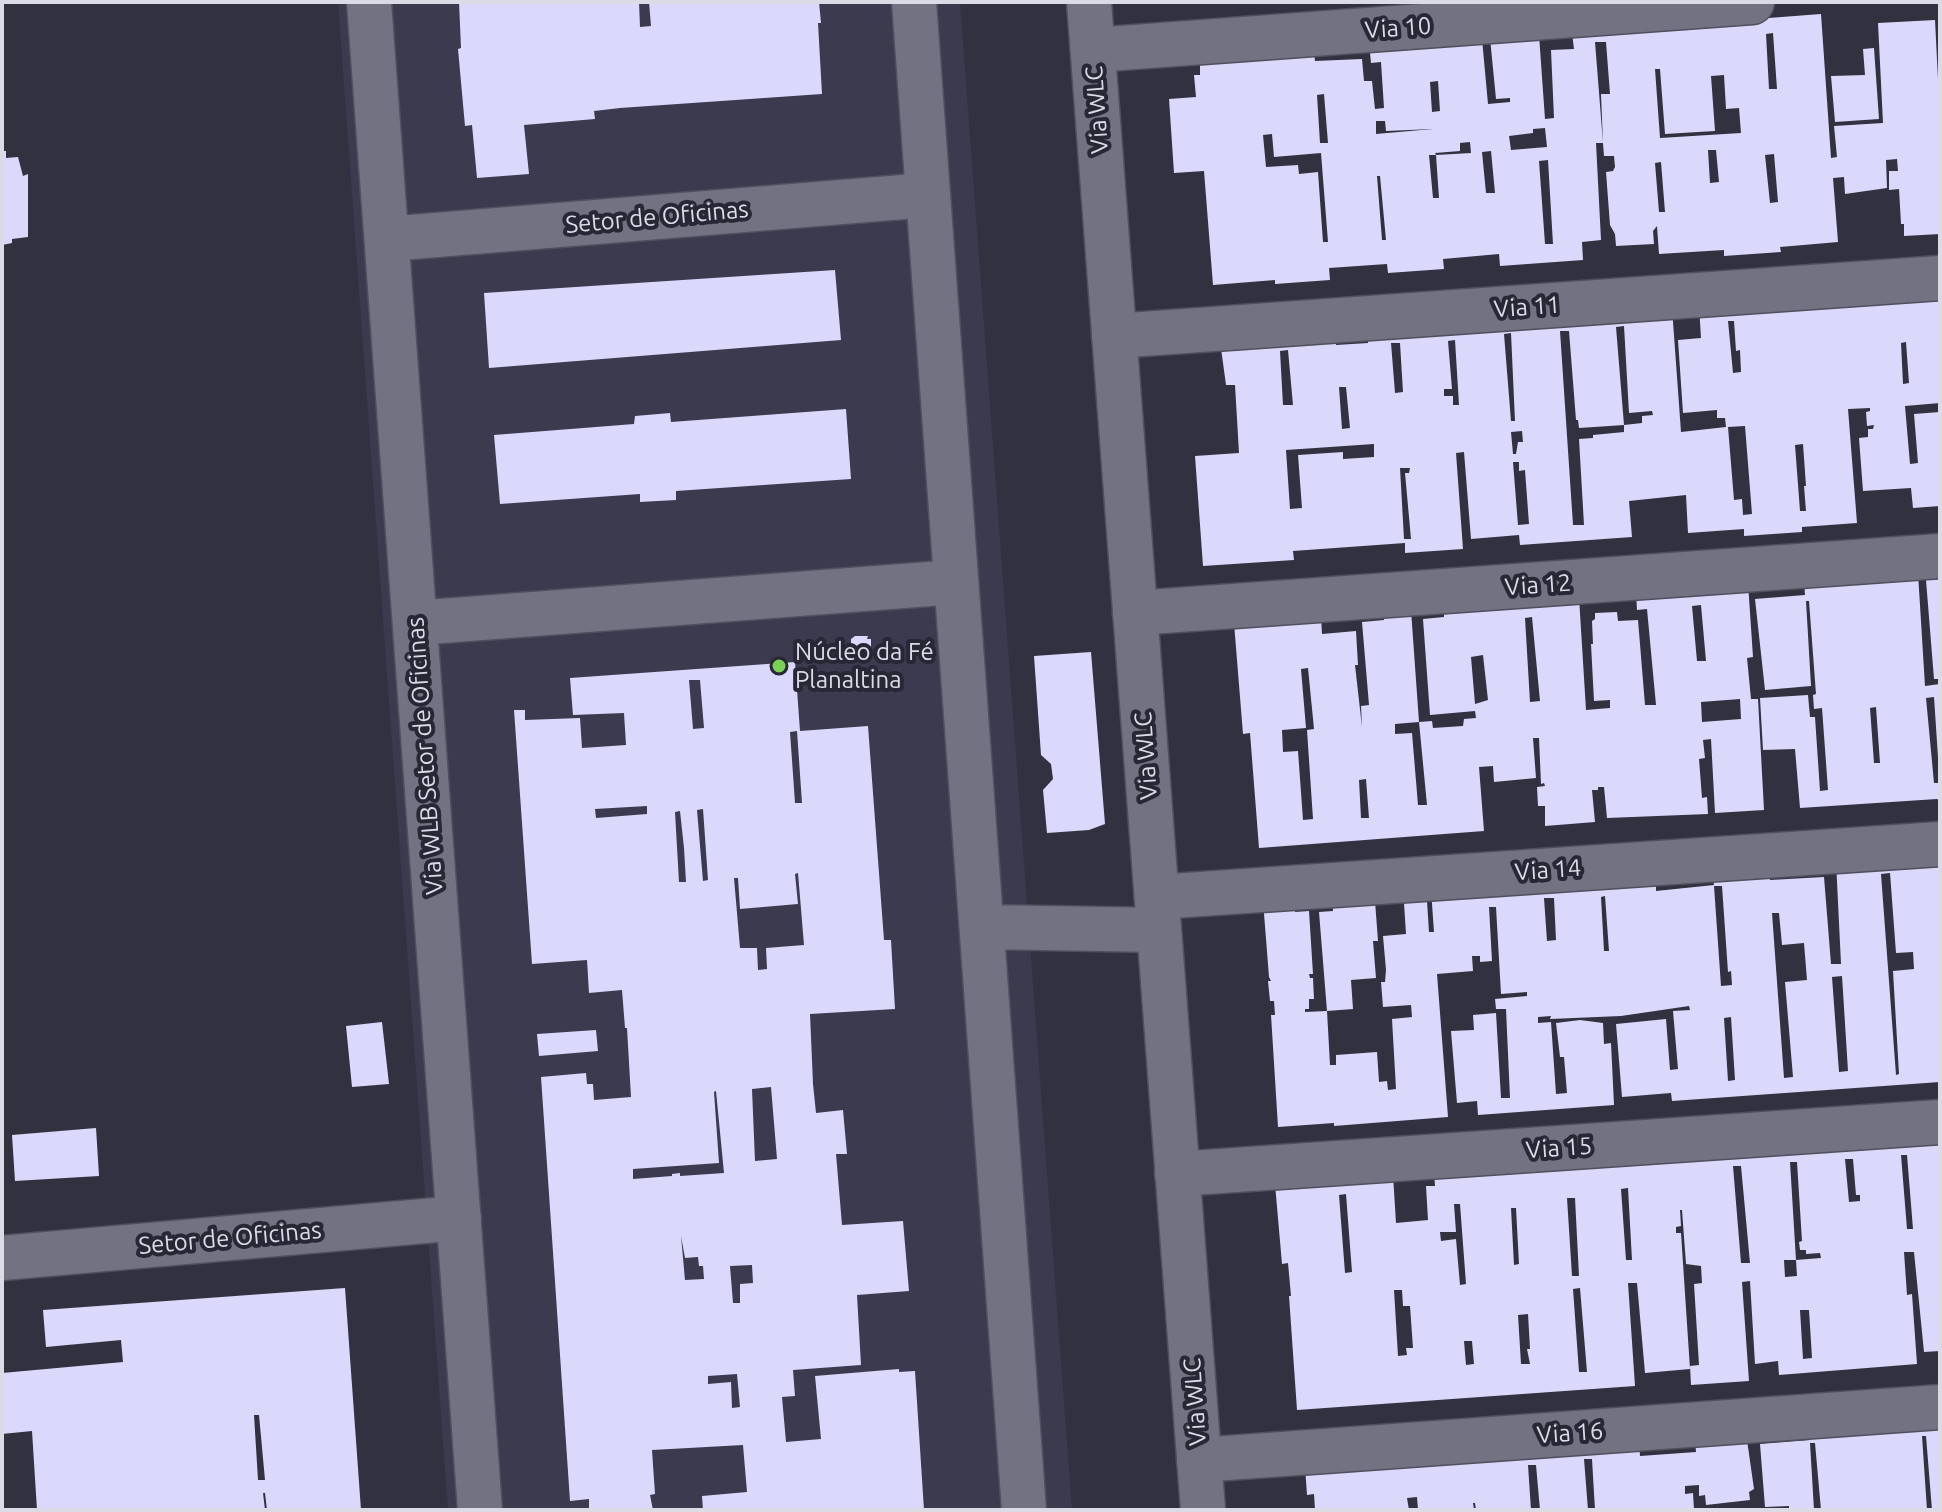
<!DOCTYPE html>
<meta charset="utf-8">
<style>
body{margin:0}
#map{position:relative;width:1942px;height:1512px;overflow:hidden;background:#323140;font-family:Ubuntu,sans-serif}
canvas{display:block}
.frame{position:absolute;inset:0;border:4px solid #dbdbe5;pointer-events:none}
</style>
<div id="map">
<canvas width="1942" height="1512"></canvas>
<div class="frame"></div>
</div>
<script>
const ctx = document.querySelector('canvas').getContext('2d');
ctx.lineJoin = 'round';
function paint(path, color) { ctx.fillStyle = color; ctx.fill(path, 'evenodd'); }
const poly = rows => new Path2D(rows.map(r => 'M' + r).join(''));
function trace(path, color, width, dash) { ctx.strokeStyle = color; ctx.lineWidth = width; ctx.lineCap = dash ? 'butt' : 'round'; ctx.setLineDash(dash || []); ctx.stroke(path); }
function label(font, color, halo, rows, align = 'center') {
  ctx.font = font + ' Ubuntu,sans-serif'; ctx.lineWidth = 8; ctx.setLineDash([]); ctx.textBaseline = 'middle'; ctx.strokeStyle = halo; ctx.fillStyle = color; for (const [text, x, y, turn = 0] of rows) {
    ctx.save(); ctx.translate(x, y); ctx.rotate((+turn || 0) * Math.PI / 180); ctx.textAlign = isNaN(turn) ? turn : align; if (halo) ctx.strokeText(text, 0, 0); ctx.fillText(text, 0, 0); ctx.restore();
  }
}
paint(poly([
 [338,2,960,2,1072,1510,448,1510]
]), '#3c3a4f');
paint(poly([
 [459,2,639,2,640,27,651,26,649,2,819,2,821,23,818,23,822,94,620,108,594,111,595,119,524,125,529,174,477,178,472,125,465,126,458,49,461,48],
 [1821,14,1831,158,1837,157,1834,126,1883,123,1878,23,1935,20,1940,119,1940,234,1904,236,1904,224,1901,224,1899,189,1889,190,1889,171,1898,171,1897,159,1886,160,1887,188,1845,194,1844,177,1833,178,1838,242,1780,247,1781,252,1724,256,1724,250,1659,254,1657,226,1653,231,1654,244,1616,246,1615,234,1610,225,1606,172,1613,171,1615,167,1614,156,1604,156,1603,143,1596,143,1601,240,1582,242,1583,260,1500,266,1499,254,1443,259,1444,269,1388,273,1387,264,1329,268,1330,280,1275,284,1275,280,1213,285,1204,171,1174,173,1169,99,1196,97,1194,75,1200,75,1200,59,1314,52,1315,61,1362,59,1364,81,1372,81,1375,109,1384,108,1381,62,1371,63,1369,43,1482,39,1488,104,1510,102,1510,98,1496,99,1490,38,1539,35,1545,119,1554,118,1551,50,1574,49,1572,33],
 [1773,33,1777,89,1769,89,1766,34],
 [1595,42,1606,42,1610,94,1601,94,1603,143],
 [1655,69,1660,69,1665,134,1715,131,1711,76,1724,75,1726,109,1739,108,1741,133,1660,138],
 [1438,81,1440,111,1432,112,1430,82],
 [1324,94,1328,143,1320,143,1317,95],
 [1376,121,1385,121,1386,131,1433,129,1376,134],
 [1545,128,1547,147,1511,150,1509,136,1533,133,1533,129],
 [1272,134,1274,157,1321,153,1328,242,1323,242,1318,172,1299,174,1298,165,1266,167,1263,135],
 [1470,142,1471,153,1436,155,1435,153,1460,151,1460,143],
 [1708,150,1716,150,1719,182,1710,183],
 [1491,151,1495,193,1486,193,1482,152],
 [1774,154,1778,202,1770,203,1765,155],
 [1429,155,1436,155,1439,198,1433,198],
 [1548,160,1553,244,1545,244,1539,161],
 [1661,162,1665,212,1659,212,1655,163],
 [1377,176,1380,176,1386,240,1382,240],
 [1874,48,1879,119,1835,122,1831,76,1865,75,1863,49],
 [2,151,6,151,6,158,18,157,23,176,28,174,28,237,12,239,12,243,2,245],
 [835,270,841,340,489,368,484,293],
 [1940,296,1940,403,1905,406,1910,464,1918,463,1914,414,1940,412,1940,506,1913,508,1911,488,1863,491,1859,438,1868,437,1868,429,1873,429,1874,425,1867,426,1866,412,1870,411,1870,408,1848,409,1857,523,1802,527,1802,532,1744,536,1744,529,1688,533,1686,495,1629,501,1632,537,1520,545,1519,535,1471,539,1464,452,1456,453,1463,549,1405,553,1405,543,1293,551,1294,560,1203,566,1195,456,1239,453,1235,385,1226,385,1220,341,1336,332,1336,345,1368,343,1368,333,1672,308,1681,432,1726,427,1725,418,1717,418,1717,410,1683,413,1678,340,1701,338,1699,306],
 [1728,321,1734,321,1736,351,1740,350,1741,372,1733,373],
 [1624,326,1629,413,1652,411,1653,415,1642,416,1642,423,1624,425,1624,432,1593,435,1593,438,1579,439,1584,525,1573,525,1560,331,1569,331,1576,420,1578,420,1579,428,1624,425,1616,327],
 [1511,333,1515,421,1511,421,1504,334],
 [1455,340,1459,405,1453,405,1453,396,1444,396,1444,389,1452,389,1448,341],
 [1906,342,1909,383,1903,384,1901,343],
 [1391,343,1400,343,1403,392,1395,393],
 [1288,350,1293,405,1283,405,1280,351],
 [1339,387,1346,387,1350,428,1342,429],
 [1745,426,1752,514,1743,515,1742,499,1734,500,1728,427],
 [1522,431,1523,442,1518,442,1516,454,1513,454,1511,432],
 [1374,444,1374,457,1343,459,1343,452,1298,455,1302,508,1290,509,1286,450],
 [1803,444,1806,486,1804,486,1806,511,1800,511,1795,445],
 [1513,462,1519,462,1519,471,1525,470,1529,524,1518,525],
 [1400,468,1410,468,1409,473,1405,473,1411,539,1404,539],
 [846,409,851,479,676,491,676,500,640,502,640,494,500,504,494,435,634,424,635,416,670,413,671,422],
 [1918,573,1925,686,1940,684,1940,757,1938,757,1934,697,1926,698,1934,783,1940,783,1940,801,1937,799,1800,808,1795,749,1763,750,1760,698,1808,695,1810,717,1815,717,1820,791,1828,790,1822,708,1814,709,1813,695,1816,694,1809,601,1806,601,1811,686,1765,690,1755,599,1805,595,1804,581],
 [1876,707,1880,763,1874,763,1870,708],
 [1940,579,1940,679,1934,679,1926,580],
 [1748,583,1753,657,1747,658,1751,699,1758,699,1764,810,1715,813,1711,739,1703,740,1705,758,1699,759,1702,798,1707,797,1708,814,1607,818,1604,787,1598,787,1598,790,1592,790,1595,822,1545,826,1545,806,1538,806,1537,787,1545,786,1544,783,1541,784,1539,738,1533,738,1536,778,1494,782,1493,766,1479,767,1484,831,1259,848,1250,733,1243,734,1234,623,1321,616,1322,634,1356,631,1358,665,1355,665,1362,727,1361,706,1369,705,1362,622,1384,620,1383,612,1411,610,1419,722,1432,721,1433,728,1463,726,1464,719,1476,718,1475,711,1430,715,1423,619,1444,617,1444,605,1579,597,1586,710,1610,708,1610,700,1594,701,1591,644,1593,644,1592,621,1595,619,1595,613,1617,612,1618,621,1638,620,1645,705,1656,705,1647,609,1637,610,1636,593],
 [1701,605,1706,661,1697,661,1692,606],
 [1532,617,1540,701,1530,702,1525,618],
 [1483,655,1488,700,1475,704,1471,657],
 [1308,668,1314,729,1307,730,1313,819,1303,820,1298,751,1283,752,1282,730,1306,728,1301,669],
 [1740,699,1741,719,1702,722,1701,702],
 [1419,722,1427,805,1418,805,1412,733,1395,734,1395,724],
 [1366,779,1369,818,1361,818,1359,780],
 [855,636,868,636,867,639,871,639,871,657,851,656,851,639],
 [1091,652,1105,824,1089,830,1047,833,1043,790,1053,779,1051,764,1041,755,1034,656],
 [795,662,800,731,868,726,884,940,891,940,895,1009,810,1014,813,1084,816,1113,843,1110,847,1154,836,1154,842,1225,903,1221,909,1291,857,1295,861,1365,793,1370,795,1396,782,1397,786,1442,821,1439,815,1376,899,1369,899,1372,915,1371,924,1510,703,1510,702,1496,747,1492,743,1445,652,1450,655,1494,650,1495,653,1510,589,1510,589,1499,570,1501,541,1077,586,1073,587,1084,593,1084,594,1100,631,1097,627,1028,625,1028,622,990,589,993,587,960,532,964,514,710,525,710,525,720,580,718,582,748,626,745,624,713,573,715,570,678],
 [689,680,700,680,704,728,693,729],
 [797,731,802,803,795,803,793,774,790,732],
 [647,806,647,814,596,818,595,809],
 [703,809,708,880,703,881,697,810],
 [680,811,684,848,686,882,679,882,675,812],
 [798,873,804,945,766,948,767,969,758,970,757,948,740,948,734,878,738,878,740,909,798,904,795,874],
 [771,1087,777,1159,755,1161,752,1089],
 [716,1091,724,1173,680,1176,680,1173,672,1174,672,1176,633,1179,633,1169,719,1163,714,1092],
 [681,1236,685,1258,698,1257,699,1266,703,1266,704,1279,685,1280],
 [752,1265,753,1283,740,1284,740,1303,733,1303,730,1266],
 [737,1374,740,1407,732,1408,731,1382,708,1384,708,1376],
 [1940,854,1940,1082,1672,1101,1671,1093,1622,1097,1616,1024,1666,1019,1670,1070,1678,1069,1673,1011,1690,1010,1689,1006,1621,1016,1550,1019,1551,1016,1538,1017,1538,1023,1551,1022,1556,1094,1567,1093,1564,1057,1560,1057,1556,1023,1580,1020,1603,1023,1604,1044,1611,1043,1614,1105,1478,1115,1477,1101,1457,1103,1451,1031,1474,1030,1473,1015,1496,1013,1501,1098,1510,1098,1506,1009,1496,1009,1495,999,1527,996,1527,992,1501,994,1496,907,1489,907,1492,961,1480,962,1480,956,1472,956,1473,971,1437,974,1448,1117,1334,1126,1334,1123,1278,1127,1271,1015,1275,1015,1274,1001,1270,1001,1268,981,1271,981,1269,977,1263,901,1295,907,1295,912,1309,911,1313,974,1309,974,1310,978,1313,978,1314,999,1309,999,1309,1009,1305,1009,1305,1012,1327,1011,1330,1065,1336,1065,1336,1055,1377,1052,1379,1082,1387,1081,1388,1090,1396,1089,1392,1019,1412,1017,1411,1005,1383,1007,1381,982,1385,982,1386,970,1383,936,1406,934,1404,903,1427,901,1429,932,1434,932,1431,890,1656,875,1656,891,1714,885,1712,870,1769,863,1770,880,1824,877,1831,964,1841,964,1836,861],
 [1890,873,1896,953,1913,952,1914,969,1893,971,1899,1074,1896,1075,1881,874],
 [1714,886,1722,886,1728,972,1731,971,1732,985,1721,986],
 [1605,896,1609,951,1604,951,1601,897],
 [1544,898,1554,898,1556,940,1547,941],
 [1772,913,1779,913,1782,945,1804,943,1807,980,1785,982,1793,1077,1784,1078],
 [1842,976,1848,1071,1839,1072,1832,977],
 [1731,1017,1735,1080,1728,1081,1724,1018],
 [1332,896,1375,901,1378,941,1373,941,1376,978,1351,980,1353,1009,1327,1011,1319,912,1333,911],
 [382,1022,389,1084,352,1087,346,1026],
 [596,1030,598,1051,539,1056,537,1034],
 [96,1128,99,1176,15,1181,12,1135],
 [1940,1137,1940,1351,1924,1352,1914,1252,1904,1252,1907,1295,1912,1294,1917,1364,1779,1375,1778,1361,1755,1364,1750,1281,1742,1282,1749,1381,1691,1385,1690,1366,1699,1365,1694,1284,1702,1283,1701,1266,1686,1264,1682,1210,1680,1210,1681,1226,1676,1227,1676,1233,1681,1233,1690,1369,1645,1373,1637,1283,1628,1283,1635,1386,1297,1410,1289,1296,1291,1296,1288,1263,1282,1264,1275,1184,1393,1175,1396,1223,1428,1220,1426,1186,1435,1186,1434,1172],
 [1901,1155,1907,1155,1913,1229,1907,1229],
 [1845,1159,1853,1159,1856,1195,1860,1195,1860,1201,1849,1202],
 [1790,1162,1797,1162,1802,1241,1799,1242,1800,1250,1806,1250,1806,1254,1820,1253,1821,1258,1796,1260,1797,1276,1785,1277,1784,1260,1796,1260],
 [1733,1166,1741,1166,1750,1263,1741,1263],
 [1628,1188,1632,1260,1626,1260,1621,1189],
 [1346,1194,1352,1272,1345,1273,1339,1195],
 [1567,1198,1575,1198,1579,1276,1572,1276],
 [1454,1204,1460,1204,1466,1284,1460,1285,1456,1239,1441,1241,1440,1232,1456,1232],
 [1511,1208,1516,1208,1519,1264,1514,1265],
 [1580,1288,1587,1372,1579,1372,1573,1289],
 [1394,1290,1402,1290,1403,1306,1410,1306,1413,1348,1406,1348,1407,1355,1398,1356],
 [1800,1310,1809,1310,1812,1358,1803,1359],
 [1528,1314,1530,1349,1527,1349,1530,1364,1521,1364,1518,1315],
 [1464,1341,1472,1341,1474,1364,1466,1365],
 [345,1288,361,1510,267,1510,265,1493,263,1493,265,1510,37,1510,32,1431,2,1434,2,1373,123,1362,121,1340,46,1347,43,1310],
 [254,1415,259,1415,265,1480,258,1480],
 [1940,1417,1940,1510,1932,1510,1926,1436,1922,1436,1927,1510,1821,1510,1815,1443,1810,1443,1814,1510,1789,1510,1789,1506,1765,1507,1760,1444,1810,1440,1809,1426],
 [1695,1440,1747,1440,1754,1489,1749,1492,1750,1500,1706,1505,1705,1495,1699,1496,1699,1485,1685,1486,1685,1494,1693,1493,1694,1510,1595,1510,1592,1459,1584,1459,1588,1510,1540,1510,1536,1465,1528,1465,1531,1510,1476,1510,1475,1503,1473,1503,1474,1510,1418,1510,1417,1497,1407,1498,1409,1510,1315,1510,1314,1494,1307,1495,1305,1466,1639,1441,1640,1456,1696,1452]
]), '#dad9fc');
const street = poly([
 [369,2,480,1510],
 [1093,50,1752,2],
 [387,239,928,195],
 [1114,336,1940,278],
 [1135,613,1940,556],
 [415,623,956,582],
 [1157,897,1940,844],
 [1177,1174,1940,1122],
 [2,1258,459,1218],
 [1199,1460,1940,1407]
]);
const secondary = poly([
 [914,2,1024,1510],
 [1089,2,1203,1510],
 [983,927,1159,930]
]);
trace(street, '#504f5c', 47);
trace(secondary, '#504f5c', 47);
trace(street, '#737283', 44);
trace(secondary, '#737283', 44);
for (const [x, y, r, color] of [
 [779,666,8,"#7bd155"]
]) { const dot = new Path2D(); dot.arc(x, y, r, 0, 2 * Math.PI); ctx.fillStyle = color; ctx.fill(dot); trace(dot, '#282736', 3); }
label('24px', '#dbdbe5', '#282736', [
 ["Via 10",1398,28,-4],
 ["Via WLC",1097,110,-94],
 ["Setor de Oficinas",657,217,-5],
 ["Via 11",1527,307,-4],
 ["Via 12",1538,585,-4],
 ["Via WLB Setor de Oficinas",425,756,-94],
 ["Via WLC",1146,756,-94],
 ["Via 14",1548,870,-4],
 ["Via 15",1559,1148,-4],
 ["Setor de Oficinas",230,1238,-5],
 ["Via WLC",1195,1402,-94],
 ["Via 16",1570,1433,-4]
]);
label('24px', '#dbdbe5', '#282736', [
 ["Núcleo da Fé",795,652],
 ["Planaltina",795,680]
], 'left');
</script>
